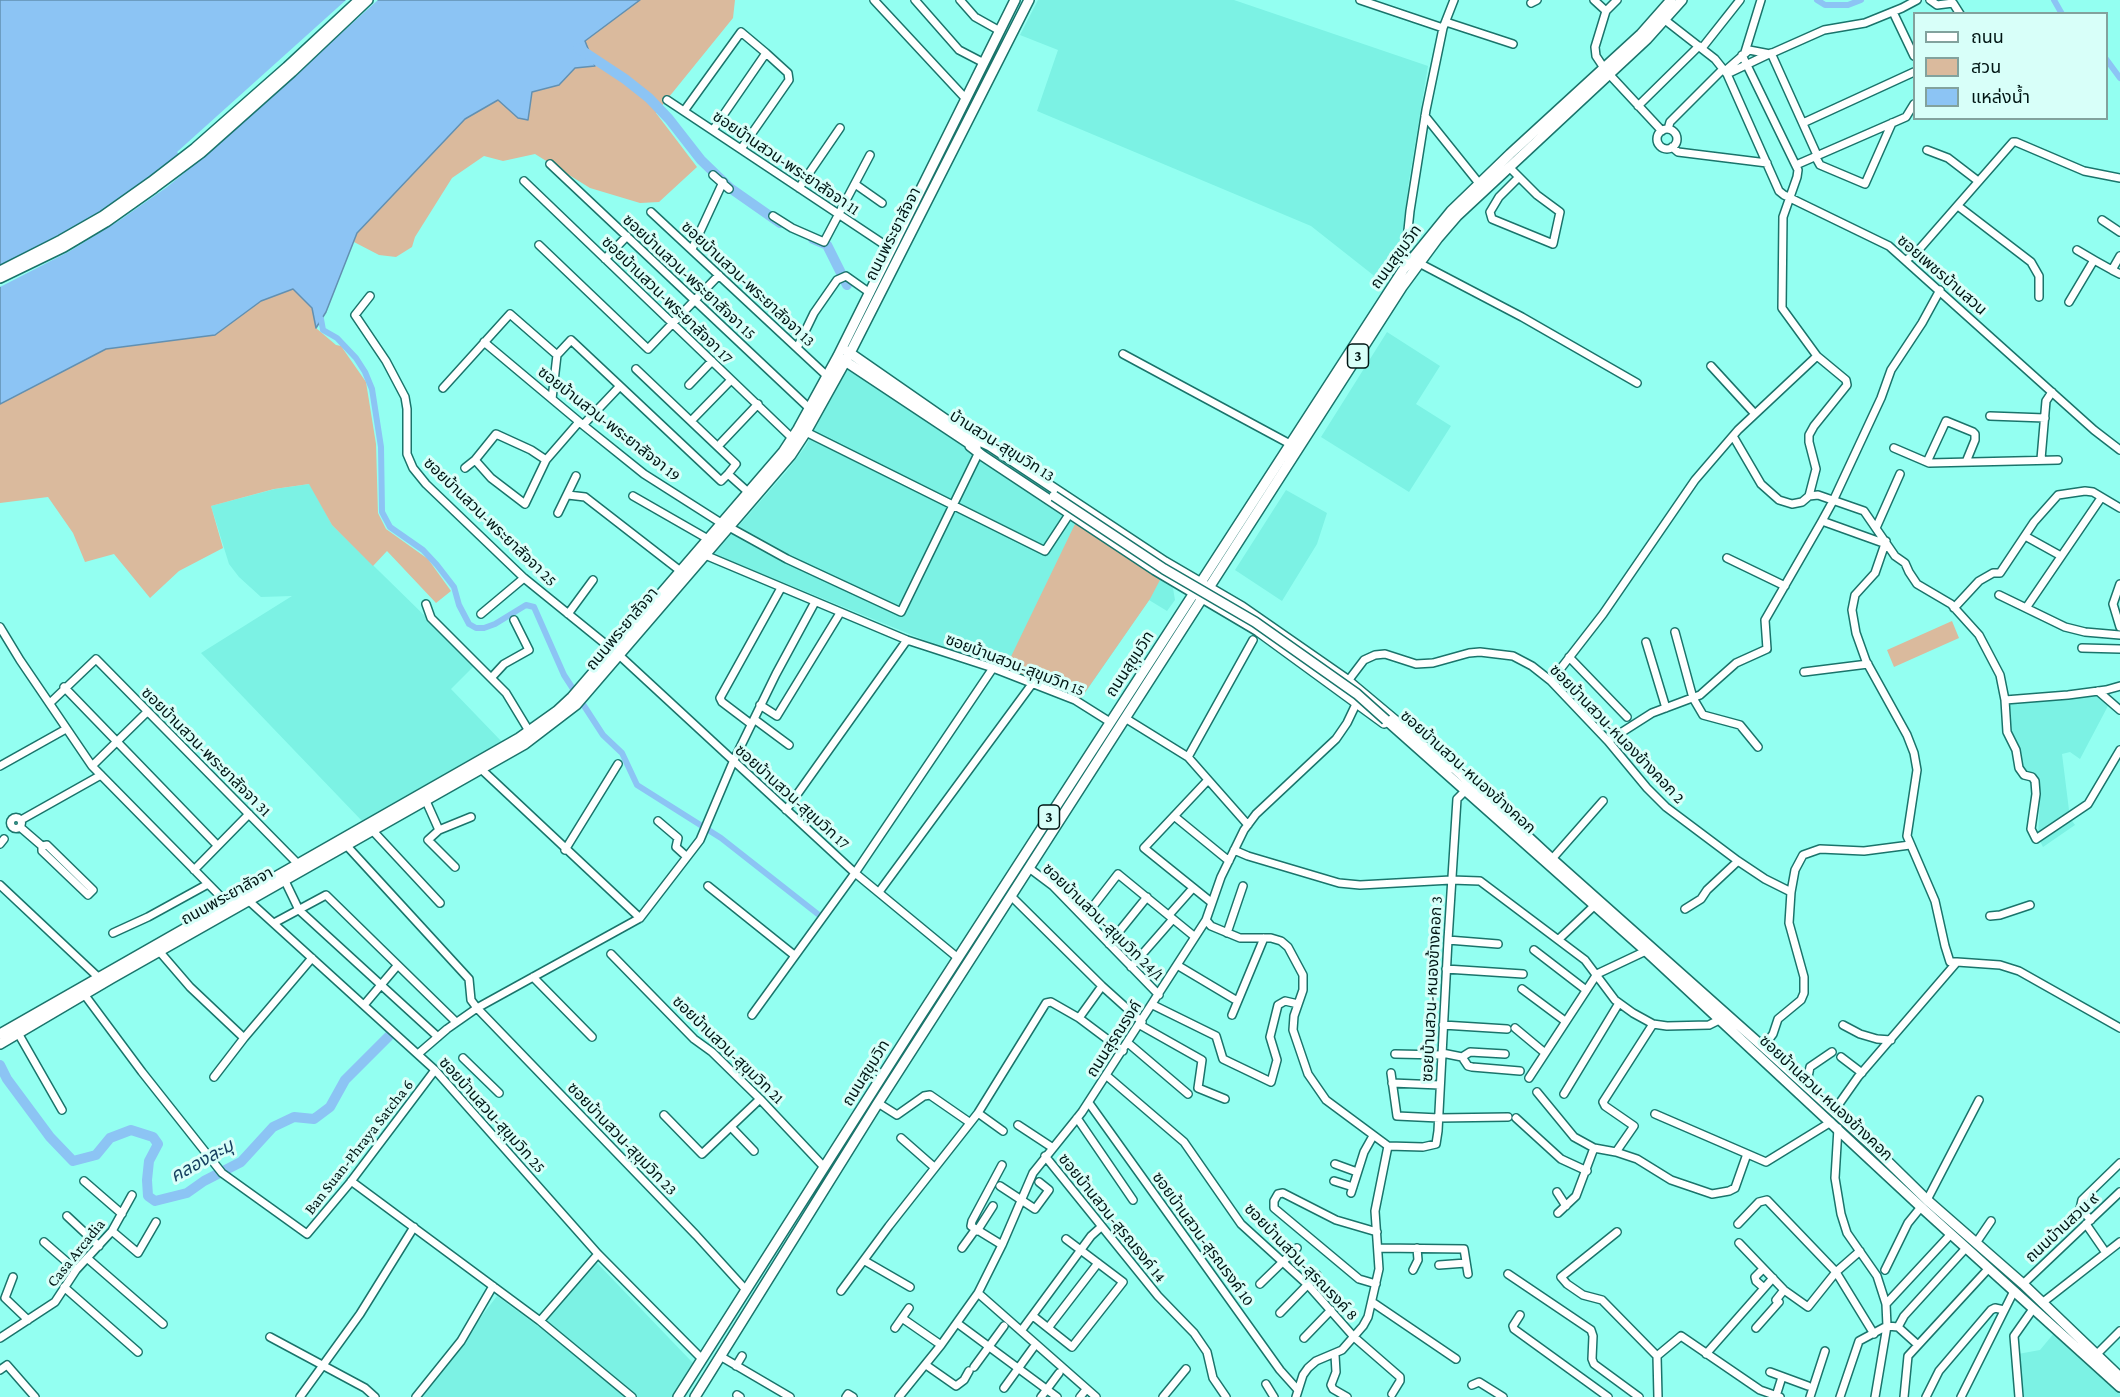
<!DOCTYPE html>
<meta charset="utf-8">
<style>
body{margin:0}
#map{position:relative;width:2120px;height:1397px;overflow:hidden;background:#93fff1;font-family:"Crimson Pro","Noto Sans Thai",serif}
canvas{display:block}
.legend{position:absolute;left:1913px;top:12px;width:195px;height:108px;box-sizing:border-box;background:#d8fff9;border:2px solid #82a29d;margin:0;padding:8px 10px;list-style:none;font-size:18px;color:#011614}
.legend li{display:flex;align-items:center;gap:12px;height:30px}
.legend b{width:30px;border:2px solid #82a29d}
</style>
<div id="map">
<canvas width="2120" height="1397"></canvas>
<ul class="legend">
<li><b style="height:8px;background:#fff"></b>ถนน</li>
<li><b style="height:16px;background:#daba9d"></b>สวน</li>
<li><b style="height:16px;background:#8cc4f4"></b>แหล่งน้ำ</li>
</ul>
</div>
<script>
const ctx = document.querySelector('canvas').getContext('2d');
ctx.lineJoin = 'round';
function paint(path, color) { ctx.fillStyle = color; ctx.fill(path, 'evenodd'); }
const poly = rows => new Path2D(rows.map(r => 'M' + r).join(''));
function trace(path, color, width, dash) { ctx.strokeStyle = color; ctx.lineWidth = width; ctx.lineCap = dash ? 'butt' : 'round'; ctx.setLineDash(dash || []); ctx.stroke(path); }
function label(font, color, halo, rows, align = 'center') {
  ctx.font = font + ' "Crimson Pro","Noto Sans Thai",serif'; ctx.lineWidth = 6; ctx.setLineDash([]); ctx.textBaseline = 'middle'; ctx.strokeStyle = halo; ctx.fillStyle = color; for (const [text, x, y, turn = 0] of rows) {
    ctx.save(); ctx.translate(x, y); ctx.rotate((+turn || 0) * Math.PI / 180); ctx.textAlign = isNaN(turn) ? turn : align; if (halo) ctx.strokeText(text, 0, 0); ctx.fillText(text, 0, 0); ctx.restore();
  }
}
paint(poly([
 [1038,0,1234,0,1428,66,1409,181,1400,253,1397,263,1382,282,1311,226,1037,111,1058,50,1020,35],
 [1387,332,1440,366,1416,404,1451,426,1409,492,1321,437],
 [848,368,1173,588,1175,600,1167,611,1149,600,1078,703,714,554,786,472,805,447],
 [310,484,332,525,475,665,451,689,503,743,472,758,362,821,201,653,292,596,261,597,239,577,229,564,211,506,275,489],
 [1286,490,1327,513,1317,544,1282,601,1235,570],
 [2097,694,2109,704,2080,759,2070,752,2062,754,2070,818,2075,825,2043,847,2038,837,2040,797,2039,780,2036,776,2026,774,2022,767,2011,732,2009,703],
 [596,1262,693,1363,672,1397,420,1397,497,1296,539,1327],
 [2055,1332,2120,1391,2120,1397,2024,1397,2018,1354,2040,1350]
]), '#7cf2e4');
paint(poly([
 [640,0,735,0,733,18,656,113,697,167,659,202,640,203,590,188,535,154,503,161,484,156,452,178,415,237,412,247,396,257,379,255,354,242,357,233,465,119,498,100,518,118,532,92,559,85,575,68,595,66,585,41],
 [293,289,312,308,316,328,336,345,341,346,366,382,376,444,378,513,386,529,428,559,451,591,436,603,387,551,373,566,332,525,309,484,274,489,211,506,223,548,179,571,150,598,114,554,85,562,73,533,48,497,0,503,0,404,106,349,215,335,261,301],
 [1076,522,1160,580,1150,599,1079,701,1004,671],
 [1952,621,1959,638,1894,667,1887,650]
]), '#daba9d');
const water = poly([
 [0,0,640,0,585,41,595,66,575,68,559,85,532,92,528,120,518,118,498,100,465,119,357,233,326,312,316,328,312,308,293,289,261,301,215,335,106,349,0,404,0,0]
]);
paint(water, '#8cc4f4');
trace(water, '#6290b1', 1.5);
paint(poly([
 [346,0,378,0,211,151,167,187,120,220,70,251,0,287,0,268,60,238,123,199,180,155,177,152]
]), '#93fff1');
trace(poly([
 [1817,0,1825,5,1848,5,1861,0],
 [2054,0,2062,14],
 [2106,59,2120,78],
 [321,319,323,330,337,338,356,358,365,372,372,389,381,447,382,512,390,527,423,550,437,565,454,587,459,605,469,624,476,628,484,628,495,624,526,605,534,607,564,675,603,735,622,753,637,785,721,838,819,915]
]), '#8cc4f4', 6);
trace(poly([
 [578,48,625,79,649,98,669,119,701,160,730,188,780,223],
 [813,239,827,245,847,285],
 [0,1065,7,1079,50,1137,73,1161,96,1155,110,1138,131,1130,153,1137,158,1144,149,1161,147,1180,148,1196,155,1201,187,1193,204,1181,241,1162,273,1127,294,1117,314,1119,330,1107,345,1080,389,1036]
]), '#8cc4f4', 10);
const minor = poly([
 [874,0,966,99],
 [915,0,959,50,984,63],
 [960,0,975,17,1000,31],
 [1360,0,1443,28],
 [1594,0,1606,11],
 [1930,0,1937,5,1953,3,1960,14],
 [1531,3,1537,0],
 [1893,12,1914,56],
 [1665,20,1715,59,1727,74,1779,191,1784,195,1889,246,2094,430,2120,450],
 [1446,22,1513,44],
 [1702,48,1740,0],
 [1745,52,1761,0],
 [1771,53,1817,155],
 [1742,55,1798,170,1797,177,1783,217,1782,308,1817,356,1846,380,1847,385,1814,426,1809,435,1809,442,1816,469,1809,496],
 [1604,68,1596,56,1595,47,1606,11,1617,0],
 [1725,71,1749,50,1770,54,1824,30,1865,23,1902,8,1917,0],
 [1609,74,1662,131],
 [1727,74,1769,54],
 [667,100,891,249],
 [1638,106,1699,46],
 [684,111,741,32,766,53,713,130],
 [1425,116,1482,187],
 [1803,123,1914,72],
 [1668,129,1670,122,1723,69],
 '1657 139a10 10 0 1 1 20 0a10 10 0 1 1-20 0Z',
 [1672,147,1678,152,1767,163],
 [741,149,789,80,788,73,766,53],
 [1927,150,1948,158,1978,181],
 [1815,156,1820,165,1865,184,1892,123],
 [550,164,809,408],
 [1796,165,1906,117,1914,104],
 [1509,167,1537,195,1560,212,1553,244,1492,219,1490,212,1499,197,1519,177],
 [713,175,729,189],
 [524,181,792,438],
 [855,184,882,203],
 [799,188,840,128],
 [1958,206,2031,262,2039,276,2039,297],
 [651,212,827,376],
 [773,216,792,228,824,242,870,155],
 [2102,220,2120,232],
 [539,245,648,349,719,275],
 [692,249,723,182],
 [2077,250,2094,260],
 [605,259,627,236],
 [1906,260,1916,253,2013,142,2016,142,2084,171,2120,178],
 [1419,263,1522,317,1637,383],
 [1404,268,1410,211,1426,110,1443,28,1454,0],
 [2112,270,2120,274],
 [370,296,355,315,386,361,405,397,407,409,407,454,413,468,426,484,524,578,619,655,855,873,958,958],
 [2069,302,2094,260,2112,270,2120,256],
 [484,342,583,425,644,474,721,523],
 [797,348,814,313,837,280,846,276,870,293],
 [1123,354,1290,444],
 [1711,366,1755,414],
 [689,385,712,361],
 [620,386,721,481,728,474,736,464,636,369],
 [443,388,510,314,557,355,571,340,620,386,583,425],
 [552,399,557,355],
 [1990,416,2045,418],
 [691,421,731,380],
 [806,432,1045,551,1070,513],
 [1733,436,1761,484,1779,500,1792,504,1802,502,1809,496,1818,495,1864,511,1895,556,1905,563,1909,572,1917,584,1951,604,1979,635,2000,675,2005,700,2007,732,2016,750,2019,768,2024,775,2032,777,2035,781,2036,794,2031,829,2036,839,2088,804,2120,750],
 [721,443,758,404],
 [1894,448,1929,463,2058,460],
 [2041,459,2046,401,2052,392],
 [475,460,491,478,525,504,546,460,579,422],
 [1927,462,1946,421,1973,432,1975,434,1975,440,1966,462],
 [465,468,475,460,496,434,531,450,546,460],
 [728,474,748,492],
 [568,495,585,497,683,573],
 [633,496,708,539],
 [558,513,576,476],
 [1822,521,1833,501,1881,398,1891,370,1922,323,1940,290],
 [729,527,787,559,901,612,979,452],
 [1876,528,1900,474],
 [2025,536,2061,556],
 [1886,541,1875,573,1855,595,1852,610,1856,633,1866,661,1907,735,1914,753,1917,770,1907,836,1935,901,1945,946,1950,962,1957,962],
 [705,555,907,640,993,668,1075,700,1110,722],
 [1727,558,1785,586],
 [2120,584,2113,604,2120,627],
 [1999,595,2065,627,2085,632,2120,635],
 [426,604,431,618,506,693,529,731],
 [1954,608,1979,581,1993,573,2000,573,2034,522,2058,495,2085,491,2093,492,2120,508],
 [2026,608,2101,498],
 [481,614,524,578],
 [568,614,593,580],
 [0,627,20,660,92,766,230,906],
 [1675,632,1693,698,1703,715,1740,725,1758,747],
 [1646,642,1666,708],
 [2082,648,2120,649],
 [1569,657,1627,717],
 [1804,672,1868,664],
 [492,677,504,664,529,650,514,620],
 [1348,681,1364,660,1375,655,1385,654,1416,664,1433,663,1469,653,1480,652,1513,656,1532,666,1551,681,1608,741,1647,788,1666,807,1738,861,1765,879,1791,892],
 [1551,681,1603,614,1695,480,1738,430,1817,356],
 [64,687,217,845],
 [2098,691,2120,710],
 [2005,700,2068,695,2106,690,2120,686],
 [50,703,96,659,298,864],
 [760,705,777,716,840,613],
 [1125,718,1188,757,1248,825],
 [754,719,789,745],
 [751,724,722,702,720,698,781,588],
 [1608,741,1652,713,1700,695,1736,663,1767,649,1765,620,1822,521,1886,544],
 [1188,757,1253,640],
 [0,766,66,729],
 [92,766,147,712],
 [480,768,640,918],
 [1208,780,1144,848,1211,902],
 [426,801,439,830],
 [786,810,907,640],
 [1174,816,1229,861],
 '10.5 823a5.5 5.5 0 1 1 11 0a5.5 5.5 0 1 1-11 0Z',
 [21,820,101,775],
 [658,821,678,838,676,847,687,857],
 [20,827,42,846,47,845,93,890,88,895,42,851,42,846],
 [373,831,440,903],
 [0,844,4,839],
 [347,846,469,979,471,1000,477,1008,696,1235,746,1290],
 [565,850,618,764],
 [1234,850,1248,856,1339,883,1360,885,1451,880,1480,881,1585,960,1615,1000,1633,1013,1653,1024,1667,1026,1709,1025,1721,1019],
 [1552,859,1603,801],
 [455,867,428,840,439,830,471,817],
 [1029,868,1053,886,1159,995],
 [194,870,249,814],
 [285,881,299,910,438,1037],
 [0,885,98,977],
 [708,886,794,955],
 [879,892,1032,684],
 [1011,896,1102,986,1142,1022],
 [249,901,435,1070,598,1254,702,1359],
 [1685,909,1701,899,1707,890,1738,861],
 [1169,915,1193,888],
 [1990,916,2000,915,2030,905],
 [1084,918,1118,874,1195,937],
 [1206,920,1211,926,1240,938,1271,938,1281,941,1288,947,1303,975,1303,990,1294,1016,1293,1030,1308,1074,1326,1100,1388,1146],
 [274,923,326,895,456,1022],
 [113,933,148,917,208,884],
 [1227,933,1243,886],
 [1559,939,1595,905],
 [1448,940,1498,944],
 [1109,944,1147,897],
 [1534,950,1586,990],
 [159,951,190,987,244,1038],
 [611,954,694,1039,712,1052,760,1099,824,1167],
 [1177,965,1234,999],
 [1131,967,1173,919],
 [1446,969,1523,974],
 [533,977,592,1037],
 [1522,989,1565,1021],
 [84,994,142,1072,222,1173,307,1234,349,1184,435,1070],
 [364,1005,397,966],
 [1153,1005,1216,1036,1223,1059,1271,1082,1277,1060,1270,1037,1278,1005,1285,1001,1298,1004],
 [752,1015,855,873,993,668],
 [1232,1015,1264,938],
 [1079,1018,1102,986],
 [1140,1025,1202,1060,1198,1088,1225,1099],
 [1443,1025,1507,1029],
 [1843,1025,1860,1034,1877,1039,1891,1040],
 [1515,1028,1545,1053],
 [18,1033,62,1110],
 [1128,1043,1188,1094],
 [1761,1045,1767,1042,1773,1034,1778,1019,1801,1000,1804,993,1804,977,1789,923,1791,892,1795,870,1803,855,1820,849,1864,851,1910,845],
 [1442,1053,1462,1057,1468,1066,1472,1067,1520,1071],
 [418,1054,447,1029,477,1008,640,918,700,840,733,762,776,674,815,602],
 [1395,1054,1442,1055],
 [1462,1057,1470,1052,1505,1054],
 [1841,1057,1862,1073],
 [463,1058,499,1093],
 [1391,1073,1397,1116,1439,1118,1508,1117],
 [1107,1076,1184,1142,1241,1224,1308,1285,1354,1337,1400,1377,1400,1381,1392,1394],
 [214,1077,244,1038,312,958],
 [1529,1078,1597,974,1650,949],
 [1392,1083,1440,1085],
 [1803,1083,1808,1077,1810,1067,1832,1052],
 [1537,1092,1574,1137,1594,1148,1616,1152,1634,1126,1605,1106,1603,1102,1653,1024],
 [1564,1094,1619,1003],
 [878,1103,897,1115,924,1096,930,1095,969,1122],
 [1089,1103,1280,1370,1297,1389],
 [1834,1111,1858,1077,1957,962,2000,965,2019,971,2120,1028],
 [978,1113,1003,1131],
 [1655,1114,1766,1162,1831,1122],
 [664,1115,702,1154,760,1099],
 [1077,1118,1133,1200],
 [1516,1118,1561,1159,1587,1171],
 [1018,1125,1053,1148],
 [731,1127,754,1151],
 [1838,1128,1835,1178,1841,1214,1847,1233,1877,1276,1886,1304,1887,1326,1875,1397],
 [901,1138,934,1167],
 [1388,1146,1423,1147,1436,1144,1438,1131,1448,940,1457,799,1466,790],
 [1616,1152,1637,1159,1671,1180,1712,1194,1729,1191,1735,1188,1747,1154],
 [1045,1156,1158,1296,1194,1333,1207,1352,1213,1378,1226,1397],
 [1335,1164,1357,1172],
 [1002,1165,972,1221,971,1226,1002,1245],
 [84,1181,122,1214],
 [351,1181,540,1321,632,1397],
 [1334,1181,1353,1187],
 [1000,1186,1035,1209,1049,1190,1039,1182],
 [1557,1192,1566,1206],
 [1351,1193,1364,1152,1373,1136],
 [1927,1200,1979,1100],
 [1558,1213,1576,1196,1594,1148],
 [67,1216,99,1246],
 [2091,1220,2080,1209,2082,1200,2120,1163],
 [1738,1224,1759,1202,1767,1200,1836,1272,1874,1334],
 [2086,1224,2106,1253],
 [112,1231,138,1253,156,1222],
 [977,1231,993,1206],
 [1617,1232,1561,1277,1567,1284,1583,1295,1602,1300,1657,1356],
 [44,1242,76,1270],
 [1739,1243,1784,1290,1808,1307,1836,1272,1860,1251],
 [1976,1243,1991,1221],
 [962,1248,975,1230],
 [1379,1248,1464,1249,1468,1274],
 [87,1258,163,1324],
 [865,1261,910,1287],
 [1439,1265,1466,1263],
 [1763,1269,1755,1277,1756,1281,1764,1288],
 [1413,1270,1418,1260,1417,1248],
 [1885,1270,1908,1223,1921,1207],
 [1508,1274,1591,1330,1593,1336,1592,1359,1594,1364,1639,1397],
 [13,1277,5,1298,28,1320],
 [1260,1284,1297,1248],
 [1376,1284,1359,1279,1274,1208,1274,1201,1278,1194,1283,1193,1336,1220,1377,1232],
 [2023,1284,2120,1192],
 [64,1287,138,1352],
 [841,1291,889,1226,978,1113,1046,1003,1051,1002,1079,1018,1123,1051],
 [978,1293,1096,1397],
 [1372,1302,1456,1359],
 [2042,1303,2120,1242],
 [1886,1304,1951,1234],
 [1280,1313,1317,1275],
 [1520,1315,1513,1326,1514,1329,1608,1397],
 [1033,1316,1072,1347,1123,1282,1066,1239],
 [902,1318,941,1345],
 [540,1321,598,1254],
 [957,1323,1057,1397],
 [1898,1327,1918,1345],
 [895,1328,909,1308],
 [1048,1328,1098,1263],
 [1756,1328,1779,1302,1776,1300,1784,1290],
 [1021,1331,1091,1236,1101,1227],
 [270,1337,365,1388,375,1397],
 [0,1338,55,1302,76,1270,112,1231,132,1195],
 [1304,1338,1331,1310],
 [1706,1354,1773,1278],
 [1335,1355,1336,1372,1331,1385,1333,1389,1347,1397],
 [2096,1355,2120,1331],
 [720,1356,790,1397],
 [926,1365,956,1386,964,1380,969,1371],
 [736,1366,742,1356],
 [974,1367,1004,1326],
 [0,1370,7,1365,35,1397],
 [1770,1372,1808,1386],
 [1266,1384,1274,1397],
 [1472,1385,1479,1382,1503,1397],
 [1004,1388,1033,1348],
 [737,1395,740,1397],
 [1776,1396,1782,1377],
 [300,1397,360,1314,414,1227],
 [416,1397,461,1341,493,1286],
 [846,1397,848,1394,853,1397],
 [899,1397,941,1345,978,1293,1002,1245,1033,1173,1082,1112,1206,920,1221,877,1244,830,1256,814,1336,739,1347,723,1357,702],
 [1041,1397,1059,1373],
 [1080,1397,1084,1392],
 [1163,1397,1186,1369],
 [1296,1397,1303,1375,1308,1368,1316,1361,1342,1350,1363,1326,1368,1317,1379,1269,1375,1211,1388,1146],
 [1658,1397,1657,1356,1681,1336,1760,1390,1780,1397],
 [1810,1397,1825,1351],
 [1840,1397,1859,1341,1887,1326,1898,1327,1904,1316,1966,1248],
 [1904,1397,1908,1356,1989,1268],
 [1926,1397,1939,1371,1991,1310,1995,1308,2004,1310],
 [1961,1397,2014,1291],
 [2019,1397,2014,1336,2033,1309]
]);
const major = poly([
 [0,271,61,240,103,216,151,182,195,148,287,67,359,0],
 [0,278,64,247,106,222,154,188,201,153,292,72,368,0],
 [847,351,978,442],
 [842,359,976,448],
 [975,439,990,446,1165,562,1242,607,1347,680,1421,742],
 [970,446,983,456,1155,570,1258,631,1384,723],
 [1386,720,1647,952,1921,1207,2120,1387],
 [1415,740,1455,769,1552,859,1761,1045,1873,1147,1927,1200,2023,1284,2120,1377],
 [0,1034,519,738,557,711,572,697,783,452,798,429,838,356,1015,0],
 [0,1044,112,978,525,744,576,705,791,455,806,432,850,353,1029,0],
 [678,1397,912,1029,1403,270,1451,211,1510,154,1641,34,1671,0],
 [695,1397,878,1103,1402,287,1438,238,1457,216,1647,39,1682,0]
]);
trace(minor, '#1a746b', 10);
trace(major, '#1a746b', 12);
trace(minor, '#fff', 7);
trace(major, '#fff', 9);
const majorBridge = poly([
 [1054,496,1164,569,1255,622,1357,694,1386,720]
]);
trace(majorBridge, '#1a746b', 12, []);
trace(majorBridge, '#fff', 9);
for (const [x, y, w] of [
 [1358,356,21],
 [1049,817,21]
]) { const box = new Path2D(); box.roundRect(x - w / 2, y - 12, w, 24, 4.5); ctx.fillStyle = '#d8fff9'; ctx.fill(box); trace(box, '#011614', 1.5); }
label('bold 15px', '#011614', null, [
 ["3",1358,356],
 ["3",1049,817]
]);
label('16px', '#011614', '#d8fff9', [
 ["ซอยบ้านสวน-พระยาสัจจา 11",786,163,34],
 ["ถนนพระยาสัจจา",893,234,-63],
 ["ถนนสุขุมวิท",1396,257,-54],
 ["ซอยเพชรบ้านสวน",1942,275,41],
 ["ซอยบ้านสวน-พระยาสัจจา 15",689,277,43],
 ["ซอยบ้านสวน-พระยาสัจจา 13",748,284,43],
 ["ซอยบ้านสวน-พระยาสัจจา 17",667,300,44],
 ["ซอยบ้านสวน-พระยาสัจจา 19",609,424,38],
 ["บ้านสวน-สุขุมวิท 13",1002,446,32],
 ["ซอยบ้านสวน-พระยาสัจจา 25",490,522,44],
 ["ถนนพระยาสัจจา",622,629,-50],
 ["ถนนสุขุมวิท",1130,664,-57],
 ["ซอยบ้านสวน-สุขุมวิท 15",1015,665,21],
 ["ซอยบ้านสวน-หนองข้างคอก 2",1617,734,46],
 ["ซอยบ้านสวน-พระยาสัจจา 31",206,752,45],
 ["ซอยบ้านสวน-หนองข้างคอก",1468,772,42],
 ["ซอยบ้านสวน-สุขุมวิท 17",792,797,42],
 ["ถนนพระยาสัจจา",227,896,-29],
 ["ซอยบ้านสวน-สุขุมวิท 24/1",1103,922,44],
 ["ซอยบ้านสวน-หนองข้างคอก 3",1432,989,-87],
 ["ถนนสุรณรงค์",1114,1039,-57],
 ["ซอยบ้านสวน-สุขุมวิท 21",728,1050,44],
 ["ถนนสุขุมวิท",866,1073,-58],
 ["ซอยบ้านสวน-หนองข้างคอก",1826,1098,43],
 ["ซอยบ้านสวน-สุขุมวิท 25",492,1115,48],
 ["ซอยบ้านสวน-สุขุมวิท 23",622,1139,46],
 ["Ban Suan-Phraya Satcha 6",359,1147,-52],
 ["ซอยบ้านสวน-สุรณรงค์ 14",1112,1218,51],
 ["ถนนบ้านสวน ๙",2062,1228,-43],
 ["ซอยบ้านสวน-สุรณรงค์ 10",1203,1239,54],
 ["Casa Arcadia",76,1253,-51],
 ["ซอยบ้านสวน-สุรณรงค์ 8",1301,1262,46]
]);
label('italic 18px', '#164060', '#d8fff9', [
 ["คลองละมุ",202,1161,-29]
]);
</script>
